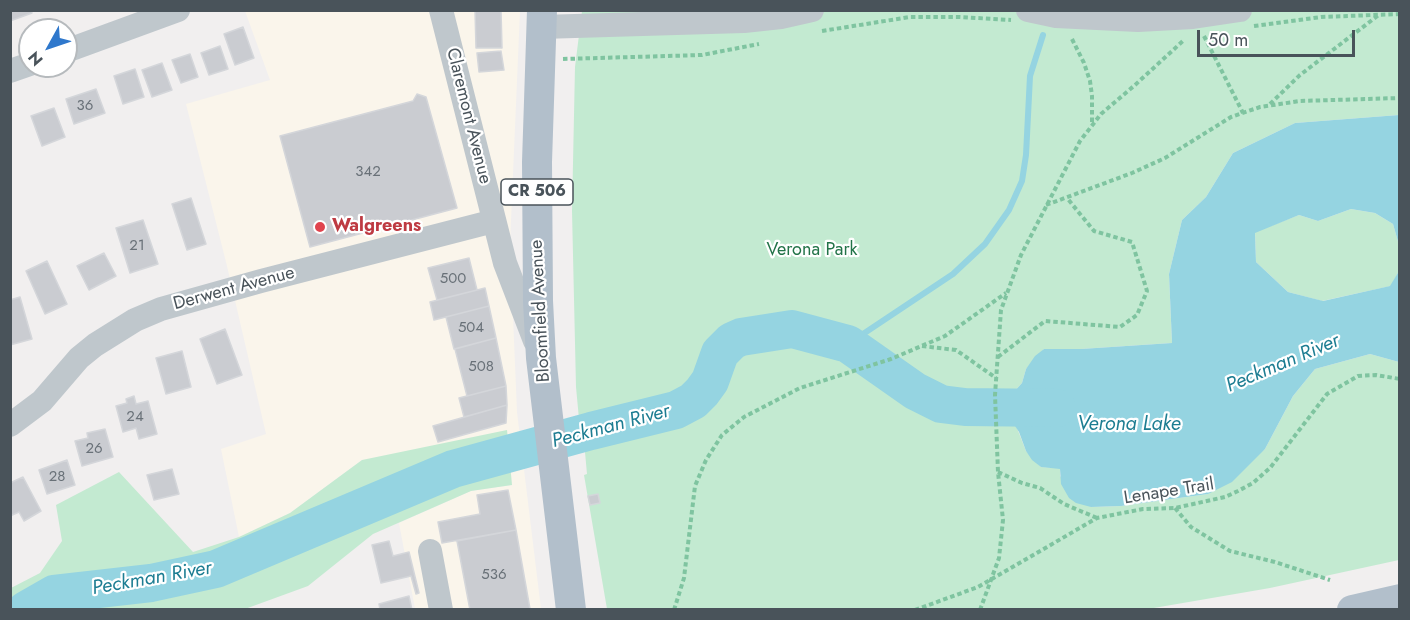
<!DOCTYPE html>
<style>
body{margin:0}
#map{position:relative;width:1410px;height:620px;overflow:hidden;background:#f1efef;font-family:Jost,sans-serif}
canvas{display:block}
.frame{position:absolute;inset:0;border:12px solid #49535a;pointer-events:none}
.north{position:absolute;left:18px;top:18px;width:60px;height:60px;box-sizing:border-box;background:#fff;border:2px solid #b6babd;border-radius:50%;rotate:230deg;font-size:16px;font-weight:700;line-height:24px;text-align:center;color:#49535a}
.north::after{content:'';display:block;margin:auto;width:21px;height:27px;background:#2f78cc;clip-path:polygon(50% 0,100% 100%,50% 72%,0 100%)}
.scale{position:absolute;left:1197px;top:30px;width:158px;height:27px;box-sizing:border-box;border:3px solid #49535a;border-top:0;padding-left:8px;font-size:18px;line-height:21px;white-space:nowrap;color:#49535a;-webkit-text-stroke:4px #fff;paint-order:stroke}
</style>
<div id="map">
<canvas width="1410" height="620"></canvas>
<div class="frame"></div>
<div class="north">N</div>
<div class="scale">50 m</div>
</div>
<script>
const ctx = document.querySelector('canvas').getContext('2d');
ctx.lineJoin = 'round';
function paint(path, color) { ctx.fillStyle = color; ctx.fill(path, 'evenodd'); }
const poly = rows => new Path2D(rows.map(r => 'M' + r).join(''));
function trace(path, color, width, dash) { ctx.strokeStyle = color; ctx.lineWidth = width; ctx.lineCap = dash ? 'butt' : 'round'; ctx.setLineDash(dash || []); ctx.stroke(path); }
function label(font, color, halo, rows, align = 'center') {
  ctx.font = font + ' Jost,sans-serif'; ctx.lineWidth = 4.5; ctx.setLineDash([]); ctx.textBaseline = 'middle'; ctx.strokeStyle = halo; ctx.fillStyle = color; for (const [text, x, y, turn = 0] of rows) {
    ctx.save(); ctx.translate(x, y); ctx.rotate((+turn || 0) * Math.PI / 180); ctx.textAlign = isNaN(turn) ? turn : align; if (halo) ctx.strokeText(text, 0, 0); ctx.fillText(text, 0, 0); ctx.restore();
  }
}
paint(poly([
 [245,11,520,11,510,244,517,412,541,609,415,609,399,523,471,491,512,485,362,460,290,513,239,537,221,449,266,434,227,266,186,104,270,80]
]), '#faf5eb');
paint(poly([
 [582,11,1399,11,1399,115,1295,123,1233,153,1206,197,1182,220,1169,274,1172,343,1081,349,1044,349,1026,369,1022,383,1013,393,1004,395,1026,451,1041,467,1060,468,1060,476,1091,507,1121,506,1208,494,1265,449,1293,396,1315,369,1370,354,1399,362,1399,560,1270,588,1148,609,607,609,584,475,587,474,582,419,579,419,576,387,572,211,575,67],
 [1351,209,1375,213,1393,224,1399,245,1399,271,1391,286,1322,301,1288,292,1256,262,1255,232,1299,215,1318,221],
 [507,430,512,485,471,491,373,534,308,586,245,609,11,609,11,588,40,573,62,541,56,505,119,472,193,552,239,537,290,513,362,460]
]), '#c3ead1');
paint(poly([
 [1399,115,1399,245,1393,224,1375,213,1351,209,1318,221,1299,215,1255,233,1256,262,1288,292,1323,301,1390,286,1399,271,1399,362,1370,354,1315,369,1293,396,1265,449,1232,482,1208,494,1121,506,1091,507,1076,503,1069,498,1061,484,1060,469,1041,467,1032,460,1026,451,1019,432,1015,426,1006,421,1004,395,1013,393,1022,383,1026,369,1035,356,1044,349,1081,349,1172,343,1169,274,1182,220,1206,197,1233,153,1295,123]
]), '#95d4e1');
trace(poly([
 [848,344,953,274,985,244,1009,210,1022,181,1026,155,1030,76,1043,35]
]), '#95d4e1', 6);
trace(poly([
 [26,610,54,594,151,583,216,569,453,469,591,431,676,410,693,401,702,392,710,381,720,353,732,341,741,337,792,329,848,344,915,391,941,404,965,407,1057,408]
]), '#95d4e1', 38);
const building = poly([
 [10,10,31,10,32,13,10,21,10,10],
 [475,10,501,10,502,48,476,48,475,10],
 [243,27,254,58,235,65,224,34,243,27],
 [220,46,228,69,209,75,201,53,220,46],
 [501,51,504,70,479,72,477,53,501,51],
 [190,54,198,77,181,83,172,60,190,54],
 [162,63,172,90,152,97,142,70,162,63],
 [135,69,144,97,123,104,114,76,135,69],
 [96,89,105,113,74,124,66,99,96,89],
 [417,94,426,97,457,208,310,247,280,136,413,101,417,94],
 [54,108,65,137,42,146,31,116,54,108],
 [191,198,206,244,187,250,172,204,191,198],
 [143,220,158,264,130,273,116,228,143,220],
 [104,253,116,276,89,290,77,266,104,253],
 [469,258,477,290,437,300,428,268,469,258],
 [47,261,67,304,45,314,26,271,47,261],
 [485,288,489,306,434,320,430,302,485,288],
 [20,297,32,339,10,345,10,300,20,297],
 [489,306,496,338,454,349,446,317,489,306],
 [225,329,242,375,217,384,200,339,225,329],
 [496,338,506,386,467,396,455,349,496,338],
 [182,351,191,387,166,394,156,358,182,351],
 [506,386,507,405,464,417,459,398,506,386],
 [134,396,136,404,148,401,157,434,139,439,136,428,123,432,116,406,127,403,126,399,134,396],
 [507,405,506,423,438,442,433,426,507,405],
 [105,429,113,457,82,466,75,441,88,438,87,433,105,429],
 [67,460,75,485,47,494,39,470,67,460],
 [172,469,179,494,154,500,147,475,172,469],
 [23,477,41,511,24,521,19,512,10,516,10,483,23,477],
 [508,490,516,530,442,543,438,522,480,514,477,495,508,490],
 [598,494,600,503,590,505,588,496,598,494],
 [516,530,530,609,470,610,457,541,516,530],
 [389,541,393,556,409,552,419,593,416,594,411,576,381,583,372,545,389,541],
 [409,596,412,610,380,610,379,604,409,596]
]);
paint(building, '#caccd1');
trace(building, '#d4d6da', 1.5);
trace(poly([
 [1254,26,1321,17,1400,14],
 [822,31,910,17,959,17,1011,20],
 [1204,36,1243,113],
 [1072,39,1084,63,1090,81,1092,96,1092,124],
 [563,59,702,55,759,44],
 [1270,104,1300,75,1380,14],
 [1046,205,1132,173,1165,158,1231,117,1260,107,1300,101,1400,98],
 [922,346,956,350,996,378],
 [998,357,1045,321,1120,327,1137,315,1147,291,1132,242,1094,231,1067,198],
 [998,472,1022,483,1040,488,1064,504,1097,518],
 [1175,508,1191,527,1230,551,1275,562,1330,580],
 [674,610,684,578,695,486,706,460,722,435,744,417,800,388,891,359,945,336,1006,293],
 [915,610,978,587,1097,518,1143,509,1175,508,1225,497,1238,491,1253,483,1270,468,1327,394,1358,376,1376,375,1400,379],
 [980,610,999,558,1003,520,998,472,995,395,1001,310,1021,255,1080,141,1101,114,1135,85,1184,40]
]), '#7fc4a0', 4, [4.5, 3]);
trace(poly([
 [441,10,505,263,535,341],
 [1028,10,1056,16,1138,20,1193,17,1240,10],
 [541,27,744,21,781,17,812,10],
 [66,51,178,10],
 [10,71,30,64],
 [10,425,42,401,79,358,95,345,135,320,161,309,261,281,494,221],
 [430,551,441,610]
]), '#bfc7cc', 24);
trace(poly([
 [542,10,537,162,538,301,541,358,571,610],
 [1352,610,1400,599]
]), '#b2bfcb', 30);
for (const [x, y, r, color] of [
 [320,227,6,"#e0444e"]
]) { const dot = new Path2D(); dot.arc(x, y, r, 0, 2 * Math.PI); ctx.fillStyle = color; ctx.fill(dot); trace(dot, '#fff', 2); }
label('15px', '#697178', null, [
 ["36",85,106],
 ["342",368,172],
 ["21",137,246],
 ["500",453,279],
 ["504",471,328],
 ["508",481,367],
 ["24",135,417],
 ["26",94,449],
 ["28",57,477],
 ["536",494,575]
]);
for (const [x, y, w] of [
 [537,192,72]
]) { const box = new Path2D(); box.roundRect(x - w / 2, y - 13, w, 26, 4.5); ctx.fillStyle = '#fff'; ctx.fill(box); trace(box, '#49535a', 1.5); }
label('bold 16px', '#49535a', null, [
 ["CR 506",537,192]
]);
label('18px', '#49535a', '#fff', [
 ["Claremont Avenue",468,116,76],
 ["Derwent Avenue",234,289,-15],
 ["Bloomfield Avenue",541,311,-93],
 ["Lenape Trail",1169,492,-9]
]);
label('bold 18px', '#be3a42', '#fff', [
 ["Walgreens",332,227]
], 'left');
label('18px', '#227348', '#fff', [
 ["Verona Park",812,251]
]);
label('italic 20px', '#1d7d92', '#fff', [
 ["Peckman River",1283,364,-23],
 ["Verona Lake",1129,425],
 ["Peckman River",611,427,-15],
 ["Peckman River",152,579,-10]
]);
</script>
